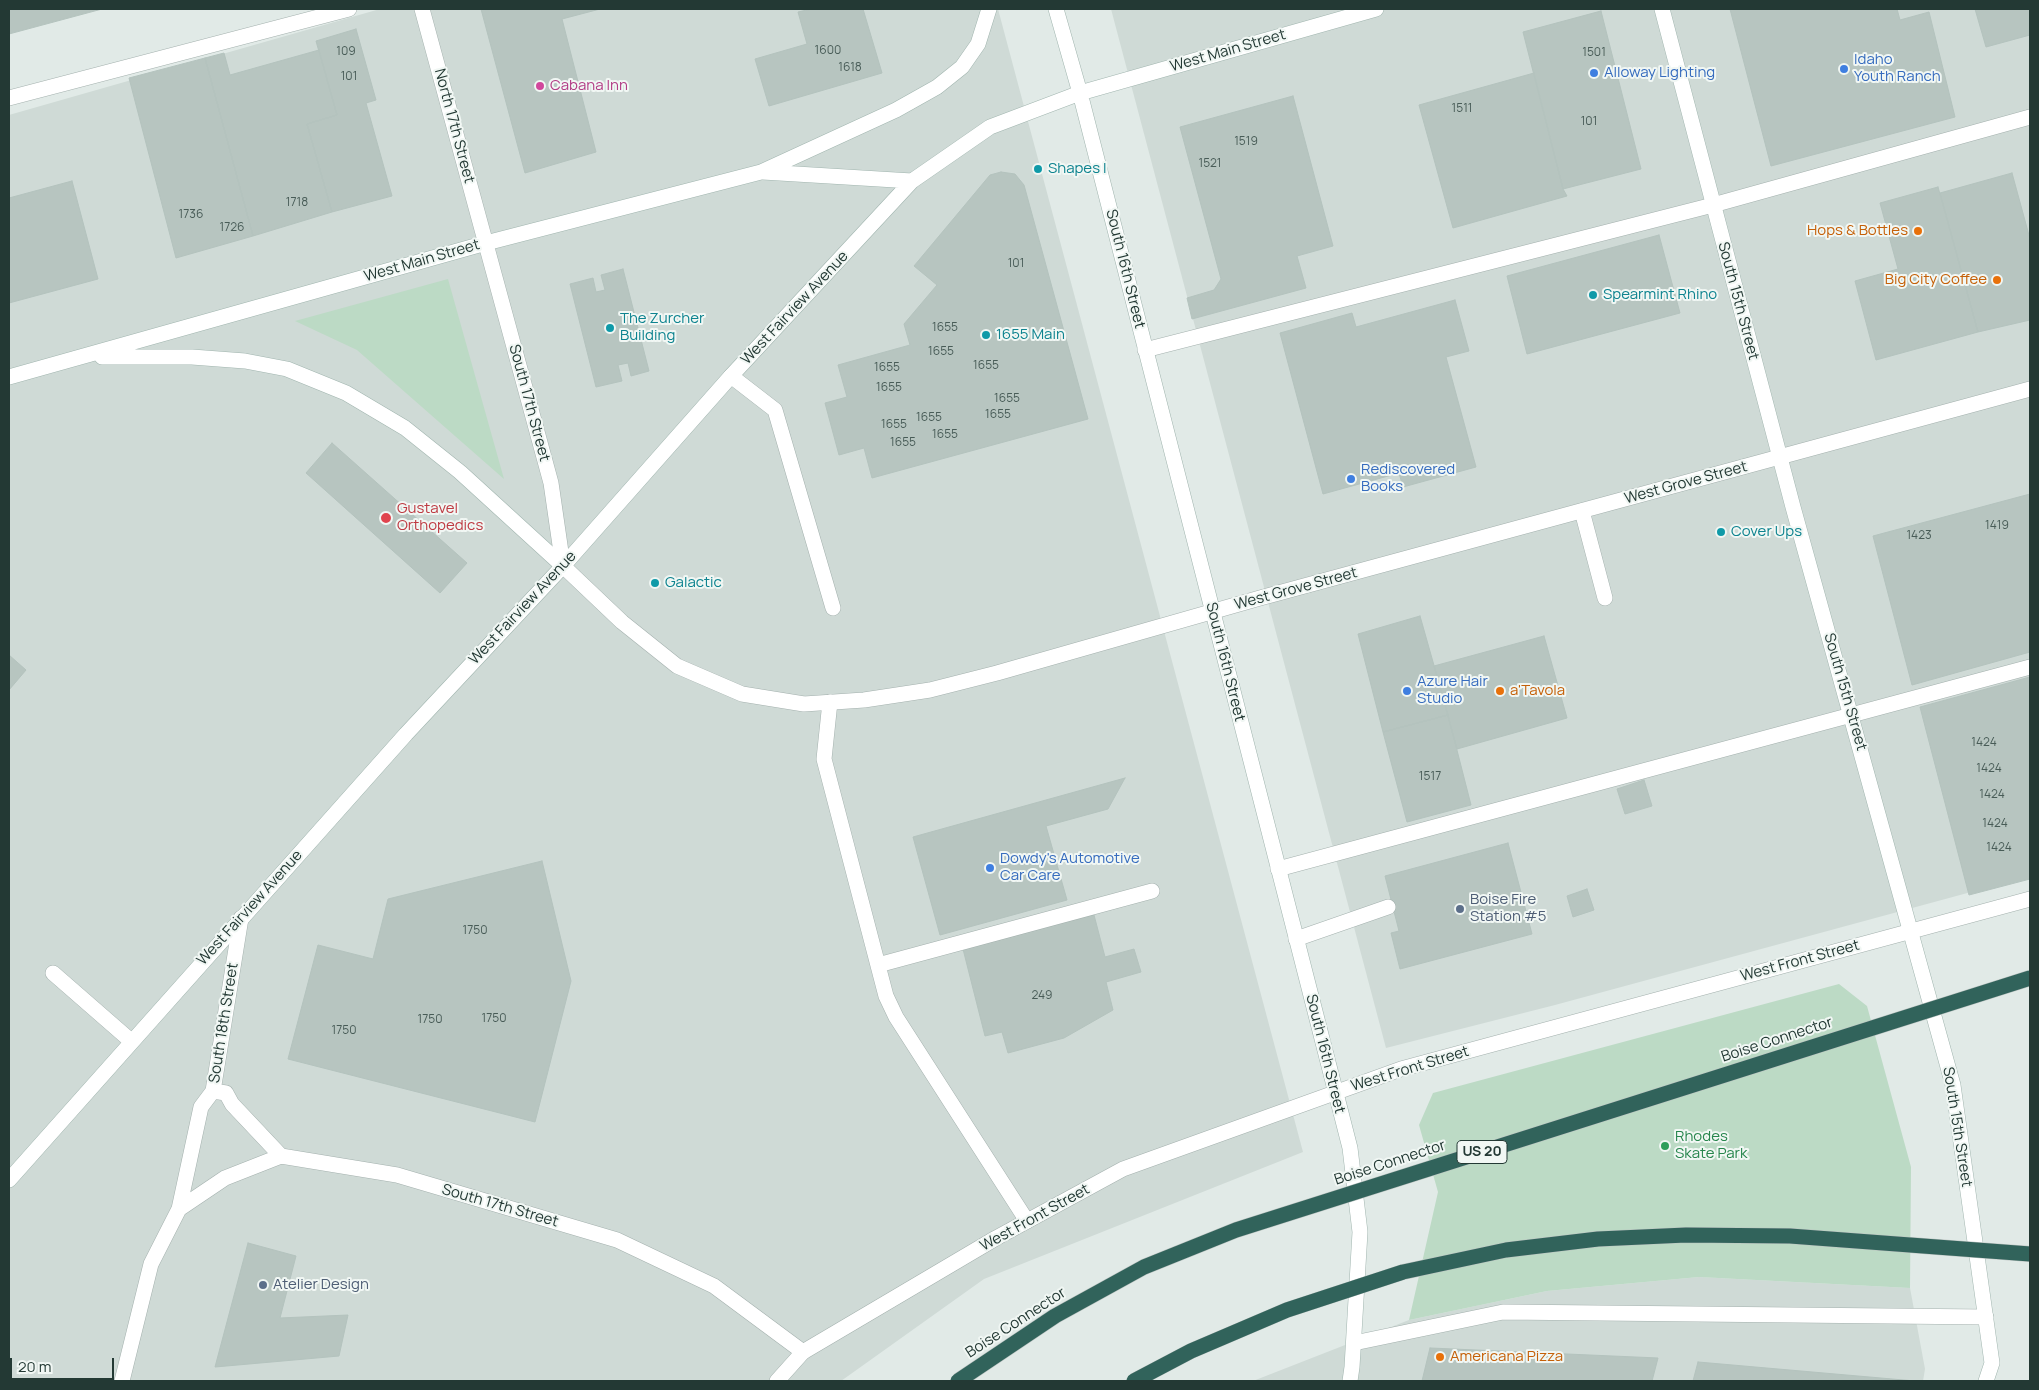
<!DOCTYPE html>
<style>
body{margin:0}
#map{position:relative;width:2039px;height:1390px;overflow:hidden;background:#e1eae7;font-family:Manrope,sans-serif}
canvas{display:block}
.frame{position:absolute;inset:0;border:10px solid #233934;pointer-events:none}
.scale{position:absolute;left:10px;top:1358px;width:104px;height:22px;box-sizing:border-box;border:2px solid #233934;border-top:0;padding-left:6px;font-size:15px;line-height:18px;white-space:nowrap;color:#233934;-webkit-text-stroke:4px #f1f7f4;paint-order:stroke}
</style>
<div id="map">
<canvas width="2039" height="1390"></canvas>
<div class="frame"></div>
<div class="scale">20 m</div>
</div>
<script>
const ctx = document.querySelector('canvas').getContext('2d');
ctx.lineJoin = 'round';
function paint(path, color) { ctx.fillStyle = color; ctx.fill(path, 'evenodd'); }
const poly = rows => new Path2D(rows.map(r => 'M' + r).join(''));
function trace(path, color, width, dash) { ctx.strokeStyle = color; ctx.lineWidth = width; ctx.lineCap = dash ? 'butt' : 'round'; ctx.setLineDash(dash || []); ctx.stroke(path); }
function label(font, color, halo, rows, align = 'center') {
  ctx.font = font + ' Manrope,sans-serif'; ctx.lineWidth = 4; ctx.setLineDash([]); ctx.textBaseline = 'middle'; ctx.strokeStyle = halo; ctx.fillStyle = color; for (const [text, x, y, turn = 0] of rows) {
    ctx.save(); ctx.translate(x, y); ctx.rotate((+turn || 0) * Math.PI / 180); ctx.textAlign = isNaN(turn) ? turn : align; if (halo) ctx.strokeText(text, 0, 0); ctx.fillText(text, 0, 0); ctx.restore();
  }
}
paint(poly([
 [380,9,998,9,1303,1152,984,1279,841,1381,9,1381,9,115],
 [1111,9,2030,9,2030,876,1555,1005,1386,1048],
 [1699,1277,1910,1288,1925,1369,1923,1381,1253,1381,1409,1320,1547,1291]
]), '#cfdad6');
paint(poly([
 [448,279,504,479,357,350,295,321],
 [1839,984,1867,1006,1911,1167,1910,1288,1699,1277,1547,1291,1409,1320,1438,1192,1419,1125,1433,1093]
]), '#bcdac5');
const building = poly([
 [9,9,102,9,9,34,9,9],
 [481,9,600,9,562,19,596,152,525,173,481,9],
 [811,9,863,9,882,73,769,106,755,59,807,44,798,12,811,9],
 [1730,9,1897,9,1900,20,1929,12,1955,117,1771,166,1730,9],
 [1975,9,2030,9,2030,35,1986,47,1975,9],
 [1601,11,1641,169,1563,189,1523,32,1601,11],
 [356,29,376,100,366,103,392,196,332,212,307,124,337,115,316,41,356,29],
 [319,50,337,115,307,124,332,212,253,236,205,58,224,53,230,75,319,50],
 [205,58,253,236,176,258,129,78,205,58],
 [1534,73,1563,189,1567,196,1453,228,1419,105,1534,73],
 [1293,96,1333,246,1297,256,1306,288,1192,319,1187,298,1214,290,1221,279,1180,127,1293,96],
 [1001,172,1015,174,1024,185,1088,419,872,478,864,448,839,455,825,403,847,397,838,365,910,345,904,324,937,285,914,266,990,175,1001,172],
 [2012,173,2030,239,2030,320,1978,332,1940,193,2012,173],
 [72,181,98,279,9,303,9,198,72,181],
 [1938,187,1978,332,1876,360,1855,281,1898,269,1880,203,1938,187],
 [1659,235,1680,313,1527,354,1507,276,1659,235],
 [623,269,649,371,631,376,628,363,618,365,622,381,596,387,570,284,593,278,596,292,605,290,601,275,623,269],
 [1455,300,1469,351,1446,357,1476,467,1403,487,1399,473,1323,494,1280,333,1352,313,1356,327,1455,300],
 [332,443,467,563,440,593,306,473,332,443],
 [2030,494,2030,652,1912,685,1873,536,2030,494],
 [1420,616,1448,715,1383,732,1358,634,1420,616],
 [1544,636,1567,718,1457,749,1434,666,1544,636],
 [9,655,26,670,9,690,9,655],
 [2030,677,2030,879,1969,895,1920,707,2030,677],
 [1448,715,1471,805,1407,822,1383,732,1448,715],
 [1125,778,1108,809,1046,826,1067,900,940,935,913,837,1125,778],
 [1644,780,1652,806,1625,814,1617,789,1644,780],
 [1508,843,1532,934,1400,969,1391,933,1399,931,1385,876,1508,843],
 [542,861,571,981,535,1122,288,1059,318,945,373,959,388,899,542,861],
 [1587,889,1594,910,1573,917,1567,896,1587,889],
 [1094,915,1105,957,1134,949,1141,972,1106,982,1113,1010,1064,1038,1008,1053,1002,1032,985,1036,963,949,1094,915],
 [248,1243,296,1256,280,1318,348,1315,339,1356,215,1367,248,1243],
 [1430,1348,1658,1358,1652,1381,1422,1381,1430,1348],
 [1698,1362,1915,1381,1693,1381,1698,1362]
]);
paint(building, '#b7c5c0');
trace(building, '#b4c3be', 1);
const service = poly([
 [9,98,349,9],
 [1145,350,1713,205,2030,117],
 [731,376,775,410,833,608],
 [1582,511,1605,598],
 [830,702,824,759,886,996,896,1017,1027,1221],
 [1278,869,2030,667],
 [1296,939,1388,907],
 [878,965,1152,891],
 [53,973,131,1041],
 [1354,1343,1503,1312,1986,1317]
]);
const minor = poly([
 [422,9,551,483,563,566],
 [213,1091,226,1093,232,1104,281,1156],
 [179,1209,225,1178,281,1156,397,1175,617,1240,714,1286,803,1352,777,1381],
 [122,1381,151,1264,179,1209,201,1107,213,1091,241,918]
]);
const tertiary = poly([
 [563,566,622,622,677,666,742,694,804,704,864,700,930,690,997,673,1260,598,2030,389],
 [803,1352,996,1238,1123,1169,1401,1069,2030,899]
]);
const secondary = poly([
 [1056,9,1080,93,1350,1148,1360,1232,1352,1367,1350,1381],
 [1662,9,1793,507,1953,1085,1992,1363,1986,1381],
 [763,172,912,181],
 [102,357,192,357,245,361,287,369,346,393,405,428,460,472,563,566],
 [9,377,486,243,761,172,896,110,937,87,962,67,978,44,989,9],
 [9,1180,406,734,563,566,731,376,912,181,990,127,1080,93,1376,9]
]);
trace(service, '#a4b1ae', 16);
trace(minor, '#a4b1ae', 16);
trace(tertiary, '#a4b1ae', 16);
trace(secondary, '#a1b5af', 16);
trace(service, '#fff', 15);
trace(minor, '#fff', 15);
trace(tertiary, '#fff', 15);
trace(secondary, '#fff', 15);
const motorwayBridge = poly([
 [958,1381,1055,1316,1144,1267,1236,1230,2030,978],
 [1134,1381,1191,1351,1287,1310,1403,1272,1506,1250,1598,1239,1686,1235,1790,1236,2030,1254]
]);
trace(motorwayBridge, '#bdc4c2', 16, []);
trace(motorwayBridge, '#31635b', 15);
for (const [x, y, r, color] of [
 [1844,69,5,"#3f7fe0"],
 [1594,73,5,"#3f7fe0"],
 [540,86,5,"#d1479c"],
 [1038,169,5,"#0f9aa8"],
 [1918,231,5,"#e8710a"],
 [1997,280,5,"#e8710a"],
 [1593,295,5,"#0f9aa8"],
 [610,328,5,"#0f9aa8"],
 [986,335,5,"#0f9aa8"],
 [1351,479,5,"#3f7fe0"],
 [386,518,6,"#e0444e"],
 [1721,532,5,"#0f9aa8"],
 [655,583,5,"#0f9aa8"],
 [1407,691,5,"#3f7fe0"],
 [1500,691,5,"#e8710a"],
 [990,868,5,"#3f7fe0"],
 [1460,909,5,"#5c6f8a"],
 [1665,1146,5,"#2e9e5b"],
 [263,1285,5,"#5c6f8a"],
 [1440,1357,5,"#e8710a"]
]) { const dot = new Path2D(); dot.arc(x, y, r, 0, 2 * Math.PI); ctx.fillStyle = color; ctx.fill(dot); trace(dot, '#f1f7f4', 2); }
label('12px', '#485c57', null, [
 ["1600",828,51],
 ["109",346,52],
 ["1501",1594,53],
 ["1618",850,68],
 ["101",349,77],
 ["1511",1462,109],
 ["101",1589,122],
 ["1519",1246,142],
 ["1521",1210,164],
 ["1718",297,203],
 ["1736",191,215],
 ["1726",232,228],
 ["101",1016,264],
 ["1655",945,328],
 ["1655",941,352],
 ["1655",986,366],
 ["1655",887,368],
 ["1655",889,388],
 ["1655",1007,399],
 ["1655",998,415],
 ["1655",929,418],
 ["1655",894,425],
 ["1655",945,435],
 ["1655",903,443],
 ["1419",1997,526],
 ["1423",1919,536],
 ["1424",1984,743],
 ["1424",1989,769],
 ["1517",1430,777],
 ["1424",1992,795],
 ["1424",1995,824],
 ["1424",1999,848],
 ["1750",475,931],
 ["249",1042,996],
 ["1750",494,1019],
 ["1750",430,1020],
 ["1750",344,1031]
]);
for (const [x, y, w] of [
 [1482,1152,50]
]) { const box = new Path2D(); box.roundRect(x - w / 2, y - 11.5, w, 23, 4); ctx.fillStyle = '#f1f7f4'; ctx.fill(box); trace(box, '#233934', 1); }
label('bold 14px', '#233934', null, [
 ["US 20",1482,1152]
]);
label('15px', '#233934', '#f1f7f4', [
 ["West Main Street",1228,51,-16],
 ["North 17th Street",454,126,75],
 ["West Main Street",422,261,-16],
 ["South 16th Street",1125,269,76],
 ["South 15th Street",1738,301,75],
 ["West Fairview Avenue",795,308,-47],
 ["South 17th Street",529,403,75],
 ["West Grove Street",1686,483,-15],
 ["West Grove Street",1296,589,-15],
 ["West Fairview Avenue",523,608,-47],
 ["South 16th Street",1225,662,76],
 ["South 15th Street",1845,692,74],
 ["West Fairview Avenue",250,908,-48],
 ["West Front Street",1800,961,-15],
 ["South 18th Street",224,1023,-81],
 ["Boise Connector",1777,1040,-18],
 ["South 16th Street",1325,1054,76],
 ["West Front Street",1410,1069,-17],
 ["South 15th Street",1957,1127,81],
 ["Boise Connector",1390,1163,-18],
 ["South 17th Street",500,1206,16],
 ["West Front Street",1035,1218,-29],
 ["Boise Connector",1016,1323,-33]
]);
label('15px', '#366cbe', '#f1f7f4', [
 ["Idaho",1854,60],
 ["Youth Ranch",1854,77],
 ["Alloway Lighting",1604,73],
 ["Rediscovered",1361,470],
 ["Books",1361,487],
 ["Azure Hair",1417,682],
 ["Studio",1417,699],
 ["Dowdy's Automotive",1000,859],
 ["Car Care",1000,876]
], 'left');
label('15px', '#b23c85', '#f1f7f4', [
 ["Cabana Inn",550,86]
], 'left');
label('15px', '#0d838f', '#f1f7f4', [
 ["Shapes I",1048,169],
 ["Spearmint Rhino",1603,295],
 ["The Zurcher",620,319],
 ["Building",620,336],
 ["1655 Main",996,335],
 ["Cover Ups",1731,532],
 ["Galactic",665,583]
], 'left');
label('15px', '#c56008', '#f1f7f4', [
 ["Hops & Bottles",1908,231],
 ["Big City Coffee",1987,280],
 ["a'Tavola",1510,691,"left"],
 ["Americana Pizza",1450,1357,"left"]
], 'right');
label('15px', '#be3a42', '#f1f7f4', [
 ["Gustavel",397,509],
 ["Orthopedics",397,526]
], 'left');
label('15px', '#4e5e75', '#f1f7f4', [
 ["Boise Fire",1470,900],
 ["Station #5",1470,917],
 ["Atelier Design",273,1285]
], 'left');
label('15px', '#27864d', '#f1f7f4', [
 ["Rhodes",1675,1137],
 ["Skate Park",1675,1154]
], 'left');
</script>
